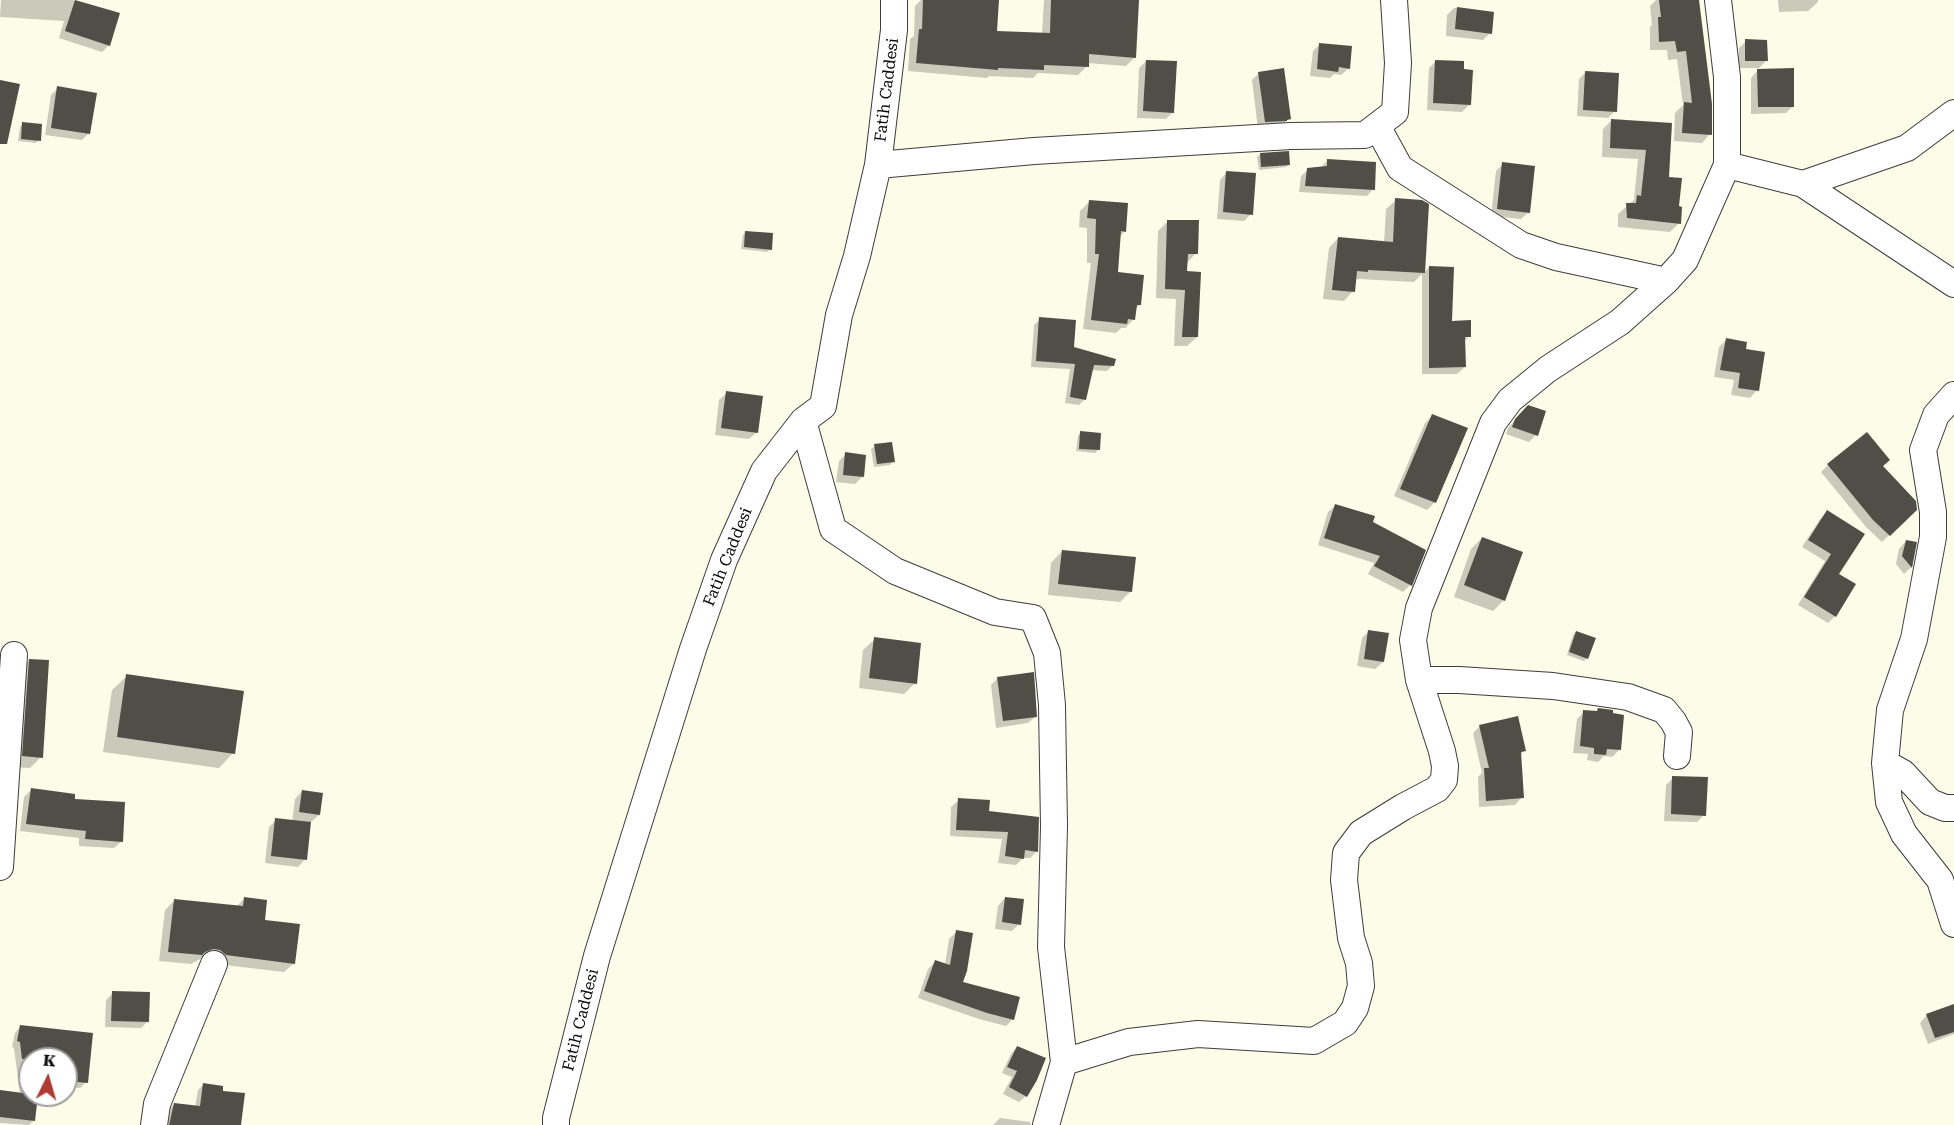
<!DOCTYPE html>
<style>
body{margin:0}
#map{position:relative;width:1954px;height:1125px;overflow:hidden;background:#fdfce9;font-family:"Roboto Serif",serif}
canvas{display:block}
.north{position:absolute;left:18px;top:1047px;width:60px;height:60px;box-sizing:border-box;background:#fff;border:2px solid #9d9d9d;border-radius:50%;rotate:5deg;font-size:16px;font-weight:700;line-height:24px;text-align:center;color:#0a0a0a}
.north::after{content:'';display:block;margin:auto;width:21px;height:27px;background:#ac3d30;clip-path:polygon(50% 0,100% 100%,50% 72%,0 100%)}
</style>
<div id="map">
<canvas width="1954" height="1125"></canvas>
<div class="north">K</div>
</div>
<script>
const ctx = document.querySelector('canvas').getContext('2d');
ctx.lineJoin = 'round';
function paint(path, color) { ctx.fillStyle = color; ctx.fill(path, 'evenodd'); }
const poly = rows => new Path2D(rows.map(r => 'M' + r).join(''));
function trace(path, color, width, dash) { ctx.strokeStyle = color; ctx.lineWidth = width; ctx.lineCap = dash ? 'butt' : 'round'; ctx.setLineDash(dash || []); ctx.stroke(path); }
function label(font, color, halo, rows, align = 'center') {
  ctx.font = font + ' "Roboto Serif",serif'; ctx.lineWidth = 6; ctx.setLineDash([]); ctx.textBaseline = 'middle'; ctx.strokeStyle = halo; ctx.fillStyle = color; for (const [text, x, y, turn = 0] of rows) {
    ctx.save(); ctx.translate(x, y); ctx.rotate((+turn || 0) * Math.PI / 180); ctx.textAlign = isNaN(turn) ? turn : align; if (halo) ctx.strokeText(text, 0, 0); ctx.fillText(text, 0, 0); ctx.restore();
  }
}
paint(poly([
 [1,0,73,0,118,14,109,45,102,52,59,38,64,21,0,17],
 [921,0,997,0,996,32,1042,34,1044,0,1138,0,1135,57,1126,66,1087,63,1087,66,1078,75,1038,73,1033,78,989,76,987,78,908,71,910,39,914,36,915,6],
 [1656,0,1698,0,1710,134,1702,143,1674,141,1675,113,1683,105,1677,59,1668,60,1667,50,1650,50,1650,27,1652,25,1650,6],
 [1778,0,1818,0,1818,2,1808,11,1779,12],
 [1454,8,1493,12,1490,33,1483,40,1446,36,1447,15],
 [1746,41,1766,61,1759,68,1738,68,1739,48],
 [1320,44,1349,68,1341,75,1334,74,1330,78,1310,76,1313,51],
 [1146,61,1173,112,1166,119,1137,118,1139,68],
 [1436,61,1469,105,1462,112,1427,110,1429,68],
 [1758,70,1793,106,1786,113,1751,114,1751,78],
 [1586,72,1615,111,1608,118,1577,116,1579,79],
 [1259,73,1289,118,1282,126,1258,129,1252,80],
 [58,88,89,133,82,140,45,135,51,95],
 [1612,120,1670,124,1668,178,1677,208,1679,223,1670,232,1618,227,1618,214,1634,200,1638,159,1602,157,1603,129],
 [23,124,39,140,36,143,18,141,20,127],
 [1261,154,1289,164,1286,167,1259,170,1257,157],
 [1328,160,1373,189,1367,196,1299,192,1301,176,1308,170,1321,167],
 [1503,164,1529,212,1521,219,1491,216,1496,171],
 [1227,172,1251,214,1244,221,1217,219,1220,180],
 [1396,200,1424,273,1429,267,1451,322,1469,336,1464,342,1465,367,1457,374,1422,374,1422,274,1414,282,1359,279,1354,280,1353,291,1344,301,1323,299,1329,248,1338,238,1384,243,1386,209],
 [1089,202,1125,231,1119,237,1117,273,1139,305,1135,309,1134,319,1125,328,1121,328,1116,333,1083,329,1091,263,1087,263,1087,228,1079,227,1080,211],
 [1168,221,1196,253,1186,264,1186,273,1197,337,1187,346,1174,346,1176,299,1156,298,1158,231],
 [746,232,770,249,767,252,741,249,743,235],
 [1040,319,1073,348,1113,365,1107,371,1091,370,1085,399,1079,405,1065,403,1070,369,1031,367,1034,325],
 [1726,340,1745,350,1757,390,1750,398,1731,395,1734,380,1714,377,1719,347],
 [727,393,757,432,749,439,715,435,719,400],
 [1529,406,1536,435,1529,442,1506,434,1508,428],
 [1432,416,1466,429,1434,503,1427,510,1394,496,1425,423],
 [1081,433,1098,450,1095,453,1076,451,1078,436],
 [875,446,893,461,890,465,874,467,871,449],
 [846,454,862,477,855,484,836,482,839,461],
 [1828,465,1916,509,1882,542,1866,527,1821,472],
 [1336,505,1424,551,1410,585,1403,592,1368,574,1374,563,1318,545,1328,512],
 [1827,512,1837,575,1835,616,1828,623,1798,605,1825,561,1802,547,1820,519],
 [1482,538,1504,600,1493,611,1454,597,1471,549],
 [1906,541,1915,543,1911,567,1904,574,1896,564,1899,549],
 [1062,551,1131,591,1120,602,1048,595,1051,563],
 [1369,631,1383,662,1375,669,1357,666,1362,638],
 [1576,632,1587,658,1584,661,1567,655,1573,635],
 [875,639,915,683,904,694,859,688,863,650],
 [29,660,41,757,30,768,12,767,18,672],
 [127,676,233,753,219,768,103,752,112,690],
 [998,678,1036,716,1028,723,996,728,991,685],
 [1598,709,1619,750,1612,757,1604,756,1598,762,1587,760,1588,754,1573,753,1577,719,1584,712,1595,713],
 [1480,726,1524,751,1520,755,1522,797,1515,805,1479,807,1478,777,1482,773,1473,733],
 [1673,778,1704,815,1697,822,1664,821,1666,785],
 [31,790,73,800,122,841,114,848,79,846,79,838,20,831,24,797],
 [302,791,319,815,311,822,310,822,305,859,298,867,265,863,269,827,276,820,292,822,295,799],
 [959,800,988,812,1037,851,1030,858,1023,858,1016,865,998,863,1002,839,950,836,951,807],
 [1005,898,1019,924,1012,931,995,929,998,906],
 [244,899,294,963,284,972,216,964,210,959,202,958,191,964,159,961,165,910,175,900,236,907],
 [956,932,961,983,1013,1019,1006,1026,979,1019,918,998,928,969,935,962,945,965,949,939],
 [113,993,148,1021,141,1028,105,1027,106,1000],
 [1954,1012,1954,1034,1928,1044,1920,1023,1927,1015],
 [21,1026,92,1034,86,1082,80,1088,66,1087,66,1059,30,1059,30,1095,34,1120,29,1125,0,1123,0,1092,20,1094,14,1048,12,1047,15,1033],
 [1017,1047,1026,1096,1019,1102,1003,1094,1012,1077,1002,1073,1011,1054],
 [204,1084,221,1092,240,1125,165,1125,168,1110,174,1104,195,1107,198,1090],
 [1000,1118,1030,1122,1031,1125,993,1125]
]), '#0003');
paint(poly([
 [75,0,120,13,110,46,65,31],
 [923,0,999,0,997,31,1050,33,1051,0,1139,0,1136,58,1089,54,1089,67,1044,65,1044,70,998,68,998,70,916,63,919,29,922,29],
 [1659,0,1699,0,1712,104,1712,135,1682,133,1684,102,1692,103,1686,51,1677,52,1675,41,1659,42,1658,17,1661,17],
 [1457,7,1494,12,1492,34,1455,29],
 [1745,39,1767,40,1768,61,1745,61],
 [1319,43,1352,46,1350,69,1339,67,1338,72,1317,69],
 [1146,60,1177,61,1174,113,1143,111],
 [1435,60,1464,61,1464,69,1473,70,1471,105,1433,103],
 [1284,68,1291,119,1287,120,1287,121,1265,122,1258,72],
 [1794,68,1794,107,1758,107,1757,69],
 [1585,71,1619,73,1617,112,1583,110],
 [0,80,20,84,7,144,0,144],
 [57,86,97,93,90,134,51,128],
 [1611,119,1672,123,1669,177,1682,178,1679,206,1682,207,1681,224,1627,218,1626,203,1636,203,1637,195,1641,196,1646,150,1610,148],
 [22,122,42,124,41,141,21,139],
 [1289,151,1290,165,1261,167,1260,153],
 [1327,159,1376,162,1375,190,1305,186,1307,168,1327,166],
 [1502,162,1535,166,1530,213,1497,209],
 [1226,171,1256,173,1253,215,1223,212],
 [1395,198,1422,200,1429,204,1425,273,1368,270,1368,272,1357,271,1355,292,1332,290,1338,237,1393,242],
 [1089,200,1128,203,1126,232,1121,231,1118,272,1144,275,1141,305,1137,305,1135,320,1128,319,1127,324,1091,320,1099,254,1095,254,1096,219,1087,218],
 [1167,220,1199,220,1198,254,1188,254,1187,271,1201,272,1198,337,1182,337,1185,290,1165,289],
 [745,231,773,233,772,250,744,247],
 [1429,266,1454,267,1452,321,1471,320,1471,337,1465,337,1466,367,1429,368],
 [1039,317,1076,320,1074,347,1116,359,1114,366,1094,365,1086,400,1070,397,1075,364,1036,361],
 [1726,338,1747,342,1746,349,1765,352,1759,391,1738,388,1740,373,1720,370],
 [726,391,763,396,758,433,721,428],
 [1528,405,1546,411,1538,436,1512,427,1515,419],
 [1432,414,1468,428,1436,503,1400,489],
 [1080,431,1101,433,1100,450,1079,449],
 [1867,432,1890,460,1883,466,1916,501,1917,510,1890,536,1873,520,1827,464],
 [892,442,895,462,877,464,874,444],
 [845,452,866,455,864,477,843,475],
 [1335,504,1375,516,1373,522,1426,550,1412,586,1374,566,1380,556,1324,538],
 [1827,510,1865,534,1839,574,1856,584,1836,617,1804,597,1831,554,1808,540],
 [1482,537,1523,552,1505,601,1464,585],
 [1906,540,1917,542,1912,568,1902,556],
 [1062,550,1136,557,1132,592,1058,584],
 [1368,630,1389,633,1384,662,1364,659],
 [1576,631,1596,638,1588,659,1569,652],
 [874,637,921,643,917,684,869,678],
 [29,659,49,660,43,758,22,756],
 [1034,672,1037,717,1003,721,997,677],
 [126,674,244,691,235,754,117,737],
 [1598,708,1613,710,1613,713,1624,715,1621,750,1607,749,1606,755,1594,754,1594,748,1580,746,1583,710,1597,711],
 [1518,716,1526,751,1521,752,1524,798,1486,801,1484,768,1489,768,1479,725],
 [1672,776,1708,777,1706,816,1671,814],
 [31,788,75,794,75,799,125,802,123,842,85,839,86,831,26,824],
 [302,790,323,793,320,815,299,812],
 [958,798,990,800,989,811,1039,817,1038,852,1025,850,1024,859,1005,856,1008,832,956,830],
 [275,818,311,822,307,860,271,856],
 [244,897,267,900,265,920,300,924,295,964,226,955,220,950,213,949,205,952,202,955,168,952,174,899,243,906],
 [1005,897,1024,899,1021,925,1002,922],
 [956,930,973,933,967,971,963,982,1020,997,1014,1020,987,1013,924,991,935,960,950,965],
 [112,991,150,992,149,1022,111,1021],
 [1954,1004,1954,1032,1935,1038,1926,1014],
 [20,1025,93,1033,88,1083,66,1081,66,1059,22,1059,20,1042,17,1041],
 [1017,1046,1046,1058,1037,1080,1027,1097,1009,1087,1017,1071,1007,1067],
 [203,1083,223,1086,223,1091,245,1093,241,1125,169,1125,174,1103,200,1106],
 [0,1090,38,1095,35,1121,0,1117]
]), '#514d47');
const minor = poly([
 [1377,126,1400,168,1521,245,1556,257,1666,281],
 [878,165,1034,151,1291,136,1365,135,1395,112,1398,63,1394,0],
 [1727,165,1803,184,1954,284],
 [1803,184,1907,148,1954,113],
 [1954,395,1936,415,1923,450,1933,512,1933,537,1914,639,1890,710,1885,763,1889,802,1904,834,1940,880,1954,924],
 [803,421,833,529,895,571,995,612,1033,618,1047,653,1052,705,1054,826,1051,947,1064,1062,1046,1125],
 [1419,680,1459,680,1553,686,1628,697,1664,710,1673,721,1679,732,1677,756],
 [1885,763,1903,773,1930,802,1945,808,1954,808],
 [0,867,14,655],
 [1064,1062,1129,1042,1198,1034,1314,1041,1345,1023,1355,1008,1361,986,1359,963,1351,938,1344,880,1346,853,1361,833,1403,807,1437,789,1444,780,1445,766,1442,751,1419,680,1413,640,1419,608,1493,423,1510,400,1548,369,1620,322,1666,281,1685,260,1727,165,1727,77,1718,0],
 [154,1125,157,1104,214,964],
 [556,1125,556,1118,597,956,693,649,724,560,764,471,803,421,823,406,839,315,857,256,878,165,894,30,894,0]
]);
trace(minor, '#3d3d3d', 28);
trace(minor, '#fff', 26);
label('16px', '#0a0a0a', '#fff', [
 ["Fatih Caddesi",887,90,-83],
 ["Fatih Caddesi",728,557,-68],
 ["Fatih Caddesi",581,1020,-76]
]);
</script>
